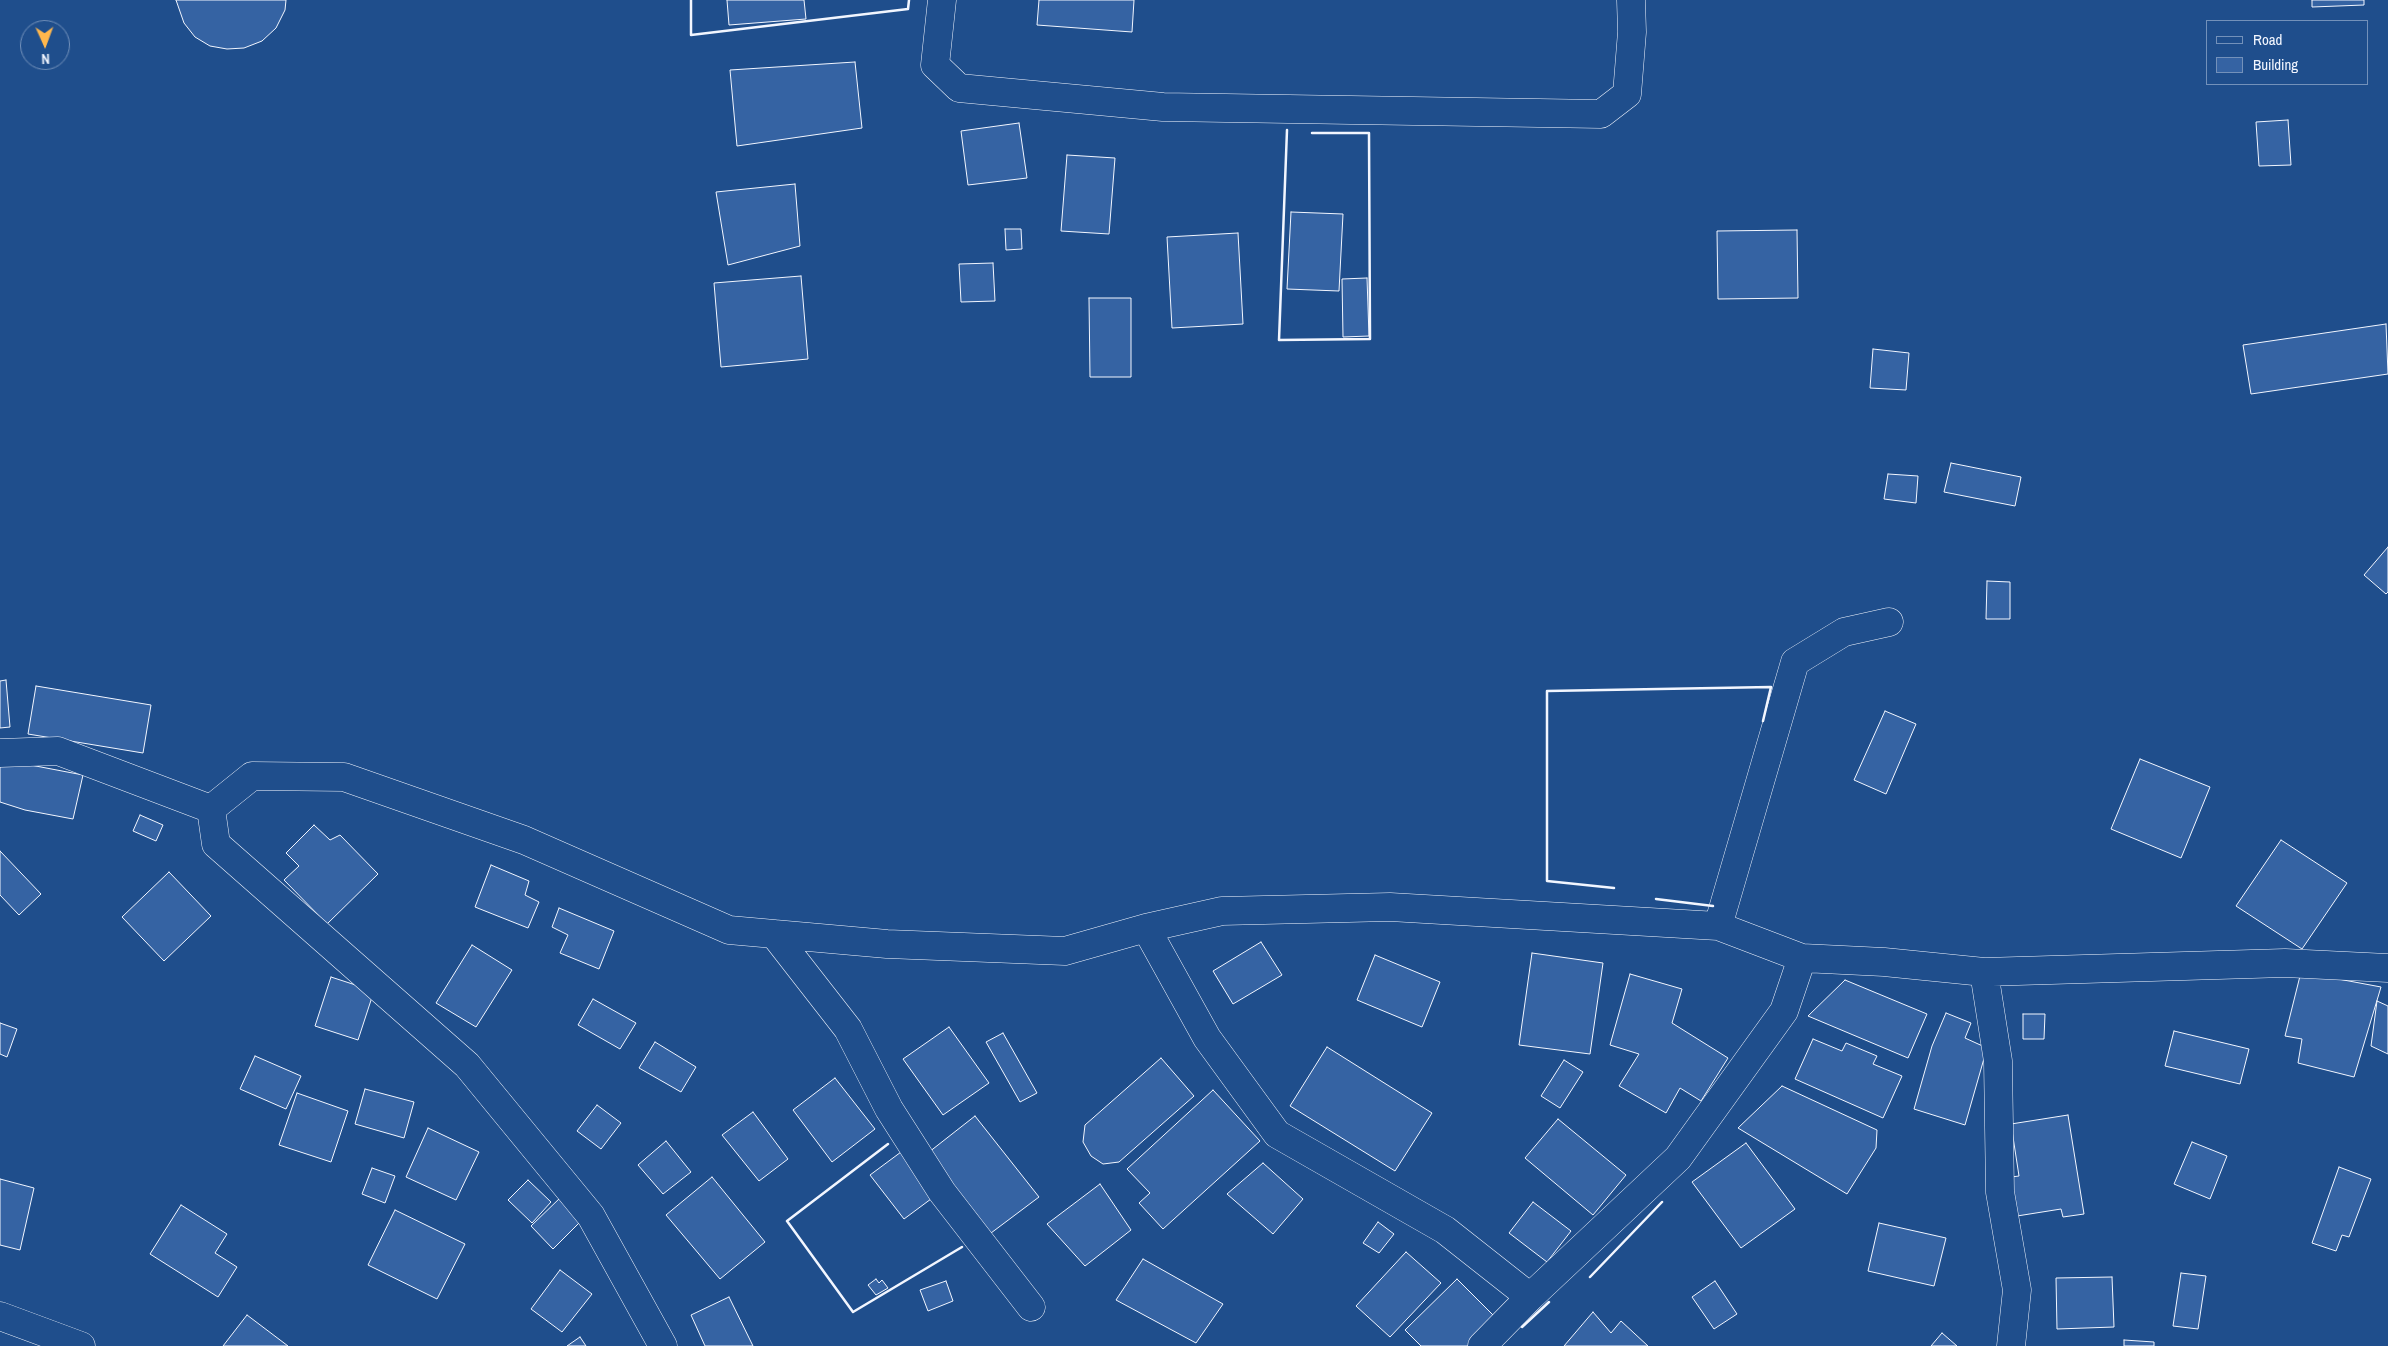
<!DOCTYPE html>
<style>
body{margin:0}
#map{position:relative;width:2388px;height:1346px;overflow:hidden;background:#1f4e8c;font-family:"Archivo Narrow",sans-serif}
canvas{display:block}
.legend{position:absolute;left:2206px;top:20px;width:162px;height:65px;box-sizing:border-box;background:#1f4e8c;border:1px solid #7391ba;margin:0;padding:6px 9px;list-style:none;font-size:15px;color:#f2f6ff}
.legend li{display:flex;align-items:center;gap:10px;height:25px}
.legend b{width:25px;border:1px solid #7391ba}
.north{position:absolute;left:20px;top:20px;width:50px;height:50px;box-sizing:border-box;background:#1f4e8c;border:1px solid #7391ba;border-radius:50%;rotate:178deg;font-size:14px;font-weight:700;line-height:20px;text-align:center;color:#f2f6ff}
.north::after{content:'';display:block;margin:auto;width:18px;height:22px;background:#ffb74d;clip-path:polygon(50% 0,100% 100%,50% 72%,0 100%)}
</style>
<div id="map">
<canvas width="2388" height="1346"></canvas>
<ul class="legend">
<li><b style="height:6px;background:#1f4e8c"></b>Road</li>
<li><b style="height:14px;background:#3563a3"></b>Building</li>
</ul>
<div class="north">N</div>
</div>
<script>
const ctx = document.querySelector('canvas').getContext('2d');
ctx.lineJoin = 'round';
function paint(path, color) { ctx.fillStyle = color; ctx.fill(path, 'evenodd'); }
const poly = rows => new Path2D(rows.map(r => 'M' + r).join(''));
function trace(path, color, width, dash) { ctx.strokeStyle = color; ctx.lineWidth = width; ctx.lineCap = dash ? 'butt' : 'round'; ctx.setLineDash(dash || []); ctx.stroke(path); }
const building = poly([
 [176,0,286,0,285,10,276,28,262,41,244,48,227,49,210,46,195,37,184,23,176,0],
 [727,0,804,0,806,19,729,25,727,0],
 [1039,0,1134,0,1132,32,1037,25,1039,0],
 [2312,0,2364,0,2364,5,2312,7,2312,0],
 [855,62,862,128,737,146,730,70,855,62],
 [2288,120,2291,165,2259,166,2256,122,2288,120],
 [1019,123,1027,178,968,185,961,131,1019,123],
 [1067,155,1115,158,1109,234,1061,231,1067,155],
 [795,184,800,246,728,265,716,192,795,184],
 [1291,212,1343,214,1339,291,1287,289,1291,212],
 [1005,229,1021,229,1022,249,1006,250,1005,229],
 [1797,230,1798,298,1718,299,1717,231,1797,230],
 [1238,233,1243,324,1172,328,1167,237,1238,233],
 [993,263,995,301,961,302,959,264,993,263],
 [801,276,808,359,721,367,714,283,801,276],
 [1367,278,1369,336,1343,337,1342,279,1367,278],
 [1089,298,1131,298,1131,377,1090,377,1089,298],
 [2386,324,2388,374,2251,394,2243,345,2386,324],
 [1873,349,1909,353,1906,390,1870,388,1873,349],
 [1951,463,2021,477,2015,506,1944,492,1951,463],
 [1888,474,1918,476,1916,503,1884,499,1888,474],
 [2388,547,2388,592,2386,594,2364,575,2388,547],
 [1987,581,2010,582,2010,619,1986,619,1987,581],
 [6,680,10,727,0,728,0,681,6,680],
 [36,686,151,705,143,753,28,734,36,686],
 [1885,711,1916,724,1886,794,1854,780,1885,711],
 [2140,759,2210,787,2181,858,2111,829,2140,759],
 [20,763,83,775,73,819,25,810,0,802,0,764,20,763],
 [140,815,163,825,156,841,133,831,140,815],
 [314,825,330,840,340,835,378,874,327,924,284,880,299,866,286,853,314,825],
 [2281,840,2347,883,2302,949,2236,906,2281,840],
 [0,851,41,894,19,915,0,895,0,851],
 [491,865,529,881,525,895,539,902,528,928,475,907,491,865],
 [169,872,211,916,164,961,122,917,169,872],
 [559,908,614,931,599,969,560,953,568,935,552,927,559,908],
 [1261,942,1282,975,1233,1004,1213,971,1261,942],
 [472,945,512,970,476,1027,436,1003,472,945],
 [1532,953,1603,963,1590,1054,1519,1045,1532,953],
 [1375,955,1440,982,1422,1027,1357,1000,1375,955],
 [2301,972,2381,987,2354,1077,2298,1063,2302,1039,2285,1036,2301,972],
 [1630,974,1682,989,1672,1023,1728,1058,1701,1101,1680,1088,1666,1113,1619,1086,1639,1054,1610,1045,1630,974],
 [331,977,374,991,358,1040,315,1026,331,977],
 [1845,980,1927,1014,1908,1058,1808,1016,1845,980],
 [593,999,636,1023,620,1049,578,1025,593,999],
 [2377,1001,2388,1006,2388,1054,2371,1046,2377,1001],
 [1946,1013,1971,1023,1965,1038,1987,1048,1965,1125,1914,1109,1932,1046,1946,1013],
 [2023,1014,2045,1014,2044,1039,2023,1039,2023,1014],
 [0,1023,17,1029,7,1057,0,1054,0,1023],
 [949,1027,989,1083,943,1115,903,1059,949,1027],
 [2174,1031,2249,1049,2240,1084,2165,1066,2174,1031],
 [1003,1033,1037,1093,1020,1102,986,1042,1003,1033],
 [1813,1039,1842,1051,1846,1043,1877,1056,1873,1064,1902,1076,1883,1118,1795,1079,1813,1039],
 [655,1042,696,1067,681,1092,639,1068,655,1042],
 [1327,1047,1432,1113,1395,1171,1290,1106,1327,1047],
 [255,1056,301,1076,286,1109,240,1089,255,1056],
 [1161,1058,1194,1096,1119,1162,1103,1164,1091,1156,1083,1142,1085,1125,1161,1058],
 [1564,1060,1583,1072,1560,1108,1541,1096,1564,1060],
 [835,1078,875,1129,832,1162,793,1110,835,1078],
 [1782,1086,1877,1130,1876,1148,1847,1194,1738,1128,1782,1086],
 [365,1089,414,1102,404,1138,355,1124,365,1089],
 [1213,1090,1260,1141,1163,1229,1139,1203,1150,1193,1127,1169,1213,1090],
 [297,1093,348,1111,331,1162,279,1145,297,1093],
 [597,1105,621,1123,601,1149,577,1131,597,1105],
 [753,1112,788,1159,759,1181,722,1135,753,1112],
 [2068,1115,2084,1214,2063,1217,2061,1209,2017,1216,2011,1177,2019,1176,2011,1124,2068,1115],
 [975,1116,1039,1197,987,1236,924,1156,975,1116],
 [1558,1119,1626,1175,1593,1215,1525,1158,1558,1119],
 [428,1128,479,1152,456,1200,406,1177,428,1128],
 [666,1141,691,1172,663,1194,638,1165,666,1141],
 [2192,1142,2227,1156,2210,1199,2174,1184,2192,1142],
 [1746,1143,1795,1209,1741,1248,1692,1182,1746,1143],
 [901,1152,935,1196,904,1219,870,1175,901,1152],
 [1263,1163,1303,1199,1273,1234,1227,1194,1263,1163],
 [2339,1167,2371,1179,2349,1237,2342,1235,2336,1251,2312,1243,2339,1167],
 [372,1168,395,1176,385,1203,362,1194,372,1168],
 [712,1177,765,1242,720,1279,666,1215,712,1177],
 [0,1179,34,1188,20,1250,0,1245,0,1179],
 [528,1180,551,1202,532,1223,508,1200,528,1180],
 [1100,1184,1131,1230,1085,1266,1047,1224,1100,1184],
 [561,1197,583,1219,553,1249,531,1226,561,1197],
 [1533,1202,1571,1231,1547,1262,1509,1233,1533,1202],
 [181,1205,227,1234,215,1253,237,1267,218,1297,150,1254,181,1205],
 [395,1210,465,1244,437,1299,368,1265,395,1210],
 [1378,1222,1394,1234,1379,1253,1363,1243,1378,1222],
 [1879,1223,1946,1238,1934,1286,1868,1271,1879,1223],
 [1406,1252,1441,1283,1390,1337,1356,1306,1406,1252],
 [1143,1259,1223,1304,1196,1343,1116,1300,1143,1259],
 [560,1270,592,1294,562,1332,531,1309,560,1270],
 [2181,1273,2206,1276,2198,1329,2173,1326,2181,1273],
 [2112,1277,2114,1327,2057,1329,2056,1278,2112,1277],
 [876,1279,879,1283,882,1280,888,1288,876,1295,868,1285,876,1279],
 [1457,1279,1497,1319,1470,1346,1421,1346,1405,1330,1457,1279],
 [946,1281,953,1301,928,1311,920,1290,946,1281],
 [1715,1281,1737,1314,1714,1329,1692,1297,1715,1281],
 [729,1297,753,1346,705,1346,691,1315,729,1297],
 [1593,1312,1611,1333,1621,1321,1648,1346,1564,1346,1593,1312],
 [247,1315,288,1346,223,1346,247,1315],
 [1942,1333,1957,1346,1931,1346,1942,1333],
 [580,1337,586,1346,567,1346,580,1337],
 [2124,1340,2154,1342,2154,1346,2124,1346,2124,1340]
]);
paint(building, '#3563a3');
trace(building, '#f2f6ff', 1);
const minor = poly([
 [942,0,935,65,959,88,1163,107,1601,114,1627,94,1632,32,1631,0],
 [0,753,58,751,211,809,216,844,467,1065,591,1216,663,1346],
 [211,809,252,776,344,777,524,840,729,930,887,944,1065,951,1146,928,1222,911,1390,907,1718,926,1802,958,1884,962,1984,972,2285,963,2388,968],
 [1718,926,1795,662,1844,632,1889,622],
 [1146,928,1207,1038,1277,1134,1445,1230,1530,1297,1678,1158,1784,1011,1802,958],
 [774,934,848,1029,889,1109,942,1192,1031,1307],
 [1984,972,1998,1061,2000,1192,2017,1290,2011,1346],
 [1482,1346,1530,1297]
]);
const major = poly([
 [0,1316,81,1346]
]);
trace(minor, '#f2f6ff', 29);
trace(major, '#f2f6ff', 29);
trace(minor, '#1f4e8c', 28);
trace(major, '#1f4e8c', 28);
trace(poly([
 [691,0,691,35,908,9,909,0],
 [1287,130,1279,340,1370,339,1369,133,1312,133],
 [1614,888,1547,881,1547,691,1771,687,1763,721],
 [1656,899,1713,906],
 [888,1144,787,1221,853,1312,962,1247],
 [1590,1277,1662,1202],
 [1522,1327,1549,1302]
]), '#f2f6ff', 2.5);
</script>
